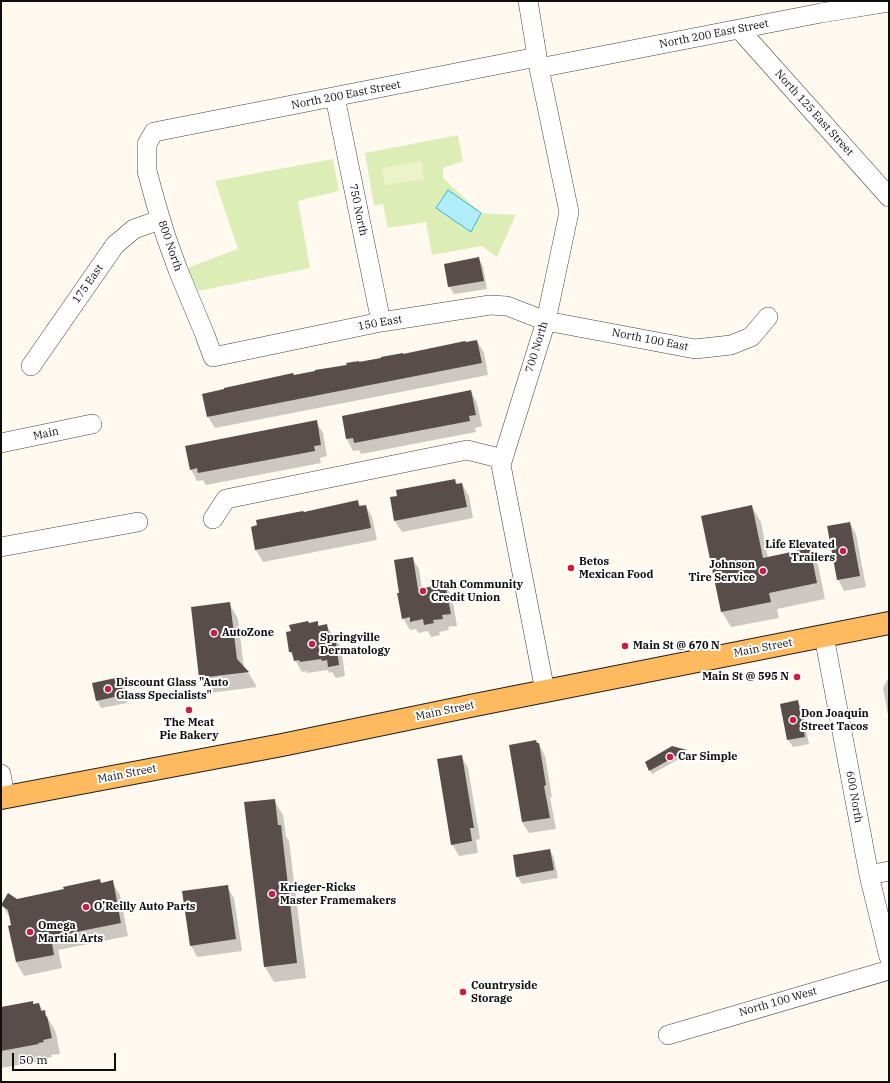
<!DOCTYPE html>
<style>
body{margin:0}
#map{position:relative;width:890px;height:1083px;overflow:hidden;background:#fff9f0;font-family:"IBM Plex Serif",serif}
canvas{display:block}
.frame{position:absolute;inset:0;border:2px solid #0e0e0e;pointer-events:none}
.scale{position:absolute;left:12px;top:1053px;width:104px;height:18px;box-sizing:border-box;border:2px solid #0e0e0e;border-top:0;padding-left:5px;font-size:12px;line-height:14px;white-space:nowrap;color:#0e0e0e;-webkit-text-stroke:3px #fff;paint-order:stroke}
</style>
<div id="map">
<canvas width="890" height="1083"></canvas>
<div class="frame"></div>
<div class="scale">50 m</div>
</div>
<script>
const ctx = document.querySelector('canvas').getContext('2d');
ctx.lineJoin = 'round';
function paint(path, color) { ctx.fillStyle = color; ctx.fill(path, 'evenodd'); }
const poly = rows => new Path2D(rows.map(r => 'M' + r).join(''));
function trace(path, color, width, dash) { ctx.strokeStyle = color; ctx.lineWidth = width; ctx.lineCap = dash ? 'butt' : 'round'; ctx.setLineDash(dash || []); ctx.stroke(path); }
function label(font, color, halo, rows, align = 'center') {
  ctx.font = font + ' "IBM Plex Serif",serif'; ctx.lineWidth = 4; ctx.setLineDash([]); ctx.textBaseline = 'middle'; ctx.strokeStyle = halo; ctx.fillStyle = color; for (const [text, x, y, turn = 0] of rows) {
    ctx.save(); ctx.translate(x, y); ctx.rotate((+turn || 0) * Math.PI / 180); ctx.textAlign = isNaN(turn) ? turn : align; if (halo) ctx.strokeText(text, 0, 0); ctx.fillText(text, 0, 0); ctx.restore();
  }
}
paint(poly([
 [458,135,463,161,443,168,443,178,481,213,516,215,497,257,482,246,432,255,426,222,388,228,383,204,374,206,365,153],
 [333,159,339,191,298,201,310,268,199,291,187,268,238,249,215,181]
]), '#ddedb6');
paint(poly([
 [421,161,424,179,385,185,382,168]
]), '#edf3c9');
const water = poly([
 [448,190,481,213,471,232,436,208,448,190]
]);
paint(water, '#b1edfa');
trace(water, '#32b5d7', 1);
paint(poly([
 [478,258,483,266,487,289,454,294,449,286],
 [477,341,484,353,488,375,215,428,208,417,294,376,358,362,403,355],
 [471,391,477,403,482,426,475,428,476,432,361,454,359,450,353,451,347,439,343,417],
 [316,422,323,433,327,456,320,458,321,463,206,485,203,480,197,481,191,469],
 [455,480,458,485,462,484,469,496,473,518,402,532,395,521],
 [358,502,361,507,366,506,372,517,377,540,263,562,256,550,252,527,304,513],
 [752,507,761,522,768,558,809,549,818,565,825,599,777,609,779,618,731,627,722,612],
 [850,523,856,534,866,587,844,591,838,579],
 [412,558,419,569,422,589,445,585,452,597,457,626,448,627,449,630,439,632,440,635,431,637,428,631,418,633,416,629,410,630,403,618,401,593],
 [229,603,238,619,244,668,248,672,257,687,209,693,200,677],
 [317,622,319,626,326,625,341,647,345,676,336,678,332,672,329,673,328,670,307,673,306,671,302,672,290,652,287,632,292,632,309,624],
 [889,677,889,720,883,688],
 [119,679,124,686,127,703,101,708,97,700],
 [798,702,802,709,809,744,793,747,788,740,781,705],
 [537,744,539,744,545,756,552,797,550,797,556,829,529,833,522,822],
 [673,747,686,751,688,754,652,774,646,763],
 [461,756,468,768,480,839,476,840,478,853,459,856,452,844],
 [274,800,283,815,286,836,289,841,306,978,274,982,265,967],
 [550,850,554,858,558,878,522,884,517,876],
 [112,882,120,895,128,936,58,950,62,968,24,976,16,962,11,919,2,905,17,900],
 [227,886,234,898,242,951,197,957,191,945],
 [32,1002,34,1005,39,1004,53,1027,56,1033,60,1054,51,1055,52,1057,47,1058,47,1060,1,1068,1,1008]
]), '#0003');
paint(poly([
 [479,257,484,281,448,287,444,264],
 [477,340,482,363,207,417,202,394,224,389,224,388,293,373,294,375,315,371,315,370,347,365,346,363,359,361,359,362,381,358,381,357,403,353,403,354,465,341,466,342],
 [471,390,476,415,469,416,470,421,354,443,353,438,346,439,342,416],
 [317,420,321,445,314,446,315,451,198,473,197,468,190,470,185,446],
 [455,479,456,484,462,483,467,507,394,521,390,497,397,496,396,490],
 [358,500,359,506,366,505,371,528,255,550,251,527,257,525,256,520,303,511,304,512],
 [752,505,763,558,810,548,817,583,769,593,771,602,721,612,701,516],
 [850,522,860,576,837,580,827,526],
 [413,557,418,589,445,584,451,614,442,615,443,619,433,620,434,623,424,625,423,619,410,622,410,617,402,619,397,593,399,593,394,560],
 [230,602,237,659,249,672,199,678,191,607],
 [308,621,309,623,318,621,318,626,327,624,329,635,335,634,339,665,328,667,327,660,322,661,321,659,300,662,299,660,294,661,292,652,289,652,286,632,291,631,289,625],
 [120,677,123,695,96,701,92,683],
 [798,700,805,737,787,740,780,704],
 [536,740,537,743,539,743,546,785,544,786,550,818,522,822,509,745],
 [672,746,687,750,649,771,645,762],
 [462,755,474,828,470,828,472,841,451,845,437,759],
 [275,799,278,825,281,825,297,963,264,967,244,802],
 [550,849,554,870,516,877,513,855],
 [100,879,101,883,113,880,121,923,51,937,54,955,16,962,8,926,11,925,8,910,1,905,8,893,17,899,64,889,63,887],
 [228,885,236,939,190,946,182,891],
 [33,1001,33,1004,39,1003,41,1011,45,1010,46,1017,47,1016,52,1038,43,1040,44,1042,38,1043,39,1044,1,1051,1,1007]
]), '#584d4a');
const minor = poly([
 [528,1,539,68,569,212,546,321,501,465,545,691],
 [739,29,889,197],
 [537,57,154,132,147,144,147,171,156,204,166,237,178,270,205,335,213,357,381,322,490,305,507,306,546,321,695,349,731,345,751,337,768,317],
 [539,68,821,13,889,2],
 [335,97,381,322],
 [31,366,115,245,134,229,160,220],
 [1,443,92,424],
 [213,519,226,499,467,450,503,459],
 [1,547,138,522],
 [824,636,869,875,889,957],
 [1,774,5,797],
 [869,875,889,871],
 [668,1035,889,970]
]);
const major = poly([
 [1,798,282,745,475,705,889,623]
]);
trace(minor, '#414141', 20);
trace(major, '#1f1f1f', 24);
trace(minor, '#fff', 19);
trace(major, '#ffba60', 22);
for (const [x, y, r, color] of [
 [843,551,4,"#c91c46"],
 [571,568,4,"#c91c46"],
 [763,571,4,"#c91c46"],
 [423,591,4,"#c91c46"],
 [214,633,4,"#c91c46"],
 [312,644,4,"#c91c46"],
 [625,646,4,"#c91c46"],
 [797,677,4,"#c91c46"],
 [108,689,4,"#c91c46"],
 [189,710,4,"#c91c46"],
 [793,720,4,"#c91c46"],
 [670,757,4,"#c91c46"],
 [272,894,4,"#c91c46"],
 [86,907,4,"#c91c46"],
 [30,932,4,"#c91c46"],
 [463,992,4,"#c91c46"]
]) { const dot = new Path2D(); dot.arc(x, y, r, 0, 2 * Math.PI); ctx.fillStyle = color; ctx.fill(dot); trace(dot, '#fff', 1.5); }
label('11px', '#0e0e0e', '#fff', [
 ["North 200 East Street",714,34,-11],
 ["North 200 East Street",346,95,-11],
 ["North 125 East Street",814,113,48],
 ["750 North",358,210,78],
 ["800 North",170,246,71],
 ["175 East",88,284,-55],
 ["150 East",380,323,-10],
 ["North 100 East",650,340,11],
 ["700 North",537,347,-73],
 ["Main",46,434,-12],
 ["Main Street",763,648,-11],
 ["Main Street",445,711,-12],
 ["Main Street",127,774,-11],
 ["600 North",854,797,80],
 ["North 100 West",778,1002,-16]
]);
label('bold 11px', '#0e0e0e', '#fff', [
 ["Life Elevated",835,545,"right"],
 ["Trailers",835,558,"right"],
 ["Betos",579,562],
 ["Mexican Food",579,575],
 ["Johnson",755,565,"right"],
 ["Tire Service",755,578,"right"],
 ["Utah Community",431,585],
 ["Credit Union",431,598],
 ["AutoZone",222,633],
 ["Springville",320,638],
 ["Dermatology",320,651],
 ["Main St @ 670 N",633,646],
 ["Main St @ 595 N",789,677,"right"],
 ["Discount Glass \"Auto",116,683],
 ["Glass Specialists\"",116,696],
 ["Don Joaquin",801,714],
 ["Street Tacos",801,727],
 ["The Meat",189,723,"center"],
 ["Pie Bakery",189,736,"center"],
 ["Car Simple",678,757],
 ["Krieger-Ricks",280,888],
 ["Master Framemakers",280,901],
 ["O'Reilly Auto Parts",94,907],
 ["Omega",38,926],
 ["Martial Arts",38,939],
 ["Countryside",471,986],
 ["Storage",471,999]
], 'left');
</script>
